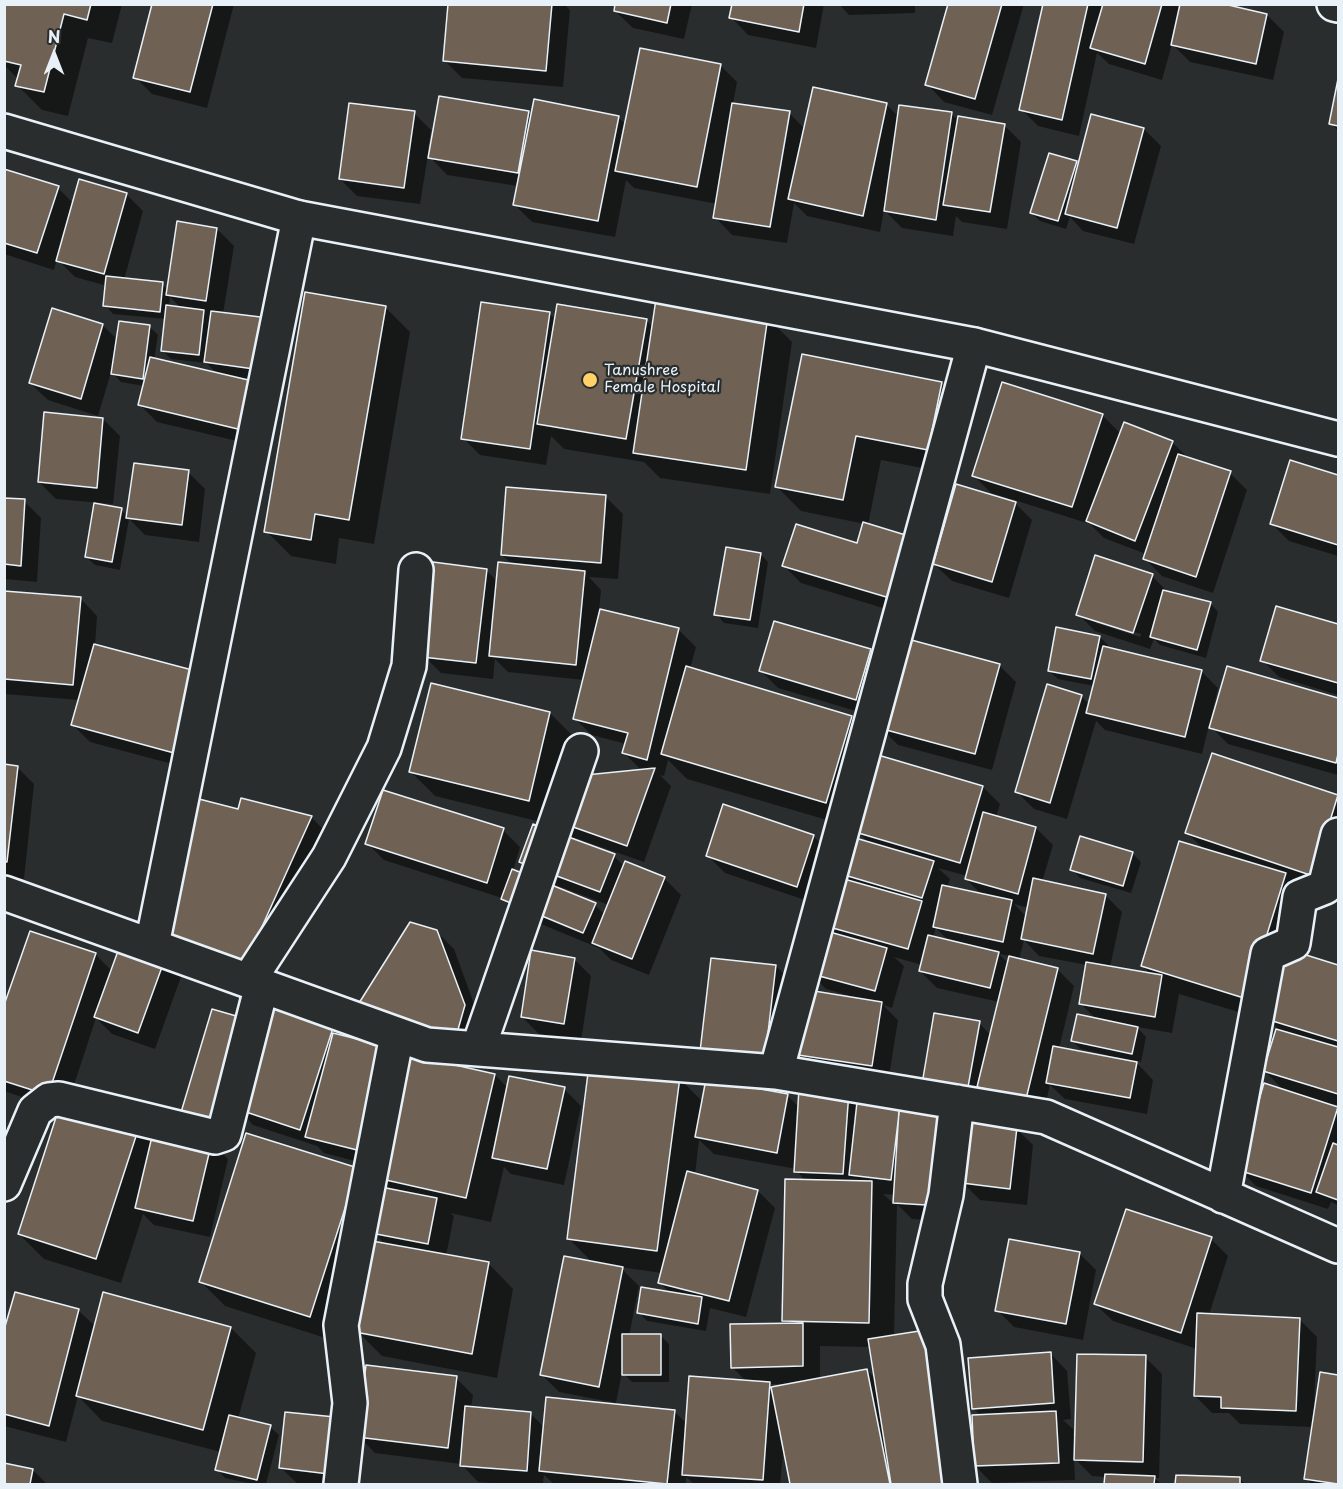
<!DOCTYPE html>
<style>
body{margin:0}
#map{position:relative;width:1343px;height:1489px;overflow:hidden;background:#2a2d2e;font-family:"Playpen Sans",sans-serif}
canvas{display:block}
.frame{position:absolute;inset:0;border:6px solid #e8f1f8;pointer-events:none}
.north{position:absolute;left:24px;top:24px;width:60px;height:60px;-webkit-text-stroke:4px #2a2d2e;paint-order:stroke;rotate:0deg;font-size:16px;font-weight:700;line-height:24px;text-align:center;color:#e8f1f8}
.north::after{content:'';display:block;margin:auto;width:21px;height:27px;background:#e8f1f8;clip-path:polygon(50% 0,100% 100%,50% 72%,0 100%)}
</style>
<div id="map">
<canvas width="1343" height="1489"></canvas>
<div class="frame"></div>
<div class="north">N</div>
</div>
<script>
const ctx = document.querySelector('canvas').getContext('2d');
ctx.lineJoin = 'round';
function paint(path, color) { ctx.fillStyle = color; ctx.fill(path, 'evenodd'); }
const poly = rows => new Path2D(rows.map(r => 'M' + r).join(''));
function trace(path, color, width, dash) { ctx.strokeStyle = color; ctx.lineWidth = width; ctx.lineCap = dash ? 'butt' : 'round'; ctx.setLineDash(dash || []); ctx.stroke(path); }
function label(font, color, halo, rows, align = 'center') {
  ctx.font = font + ' "Playpen Sans",sans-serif'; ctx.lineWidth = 4.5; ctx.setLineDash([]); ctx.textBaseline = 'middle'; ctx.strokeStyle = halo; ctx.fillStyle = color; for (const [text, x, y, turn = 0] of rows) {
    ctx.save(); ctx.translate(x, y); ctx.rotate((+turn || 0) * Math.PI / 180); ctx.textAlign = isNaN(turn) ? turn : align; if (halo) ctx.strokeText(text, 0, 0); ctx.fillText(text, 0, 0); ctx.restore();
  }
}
paint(poly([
 [4,4,122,4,112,43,88,38,68,116,42,110,17,85,18,79,4,65],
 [153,4,234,4,207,108,152,94,135,77],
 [450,4,564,4,570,10,563,87,462,78,445,61],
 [617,4,692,4,684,39,633,28,615,11],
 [733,4,824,4,816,48,748,35,731,17],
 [839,4,915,4,915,13,849,15],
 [950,4,1024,4,992,115,944,102,927,84],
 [1045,4,1100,4,1104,8,1105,4,1179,4,1267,15,1284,32,1273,80,1190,62,1172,44,1162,80,1109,64,1097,53,1079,136,1038,126,1021,109],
 [720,65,737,82,733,104,789,113,805,129,887,105,899,117,951,114,959,121,1004,125,1021,142,1007,229,962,222,956,216,953,236,902,228,884,210,880,232,807,216,794,203,787,243,732,235,715,217,717,204,634,188,626,180,615,237,532,222,515,205,518,186,447,175,428,155,420,204,357,196,340,179,414,113,431,130,428,149,431,149,528,112,532,116,618,117,626,125],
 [1338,86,1338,131,1331,123],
 [1144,129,1161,146,1134,244,1083,231,1070,217,1066,229,1040,221,1031,213,1076,163,1079,166],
 [4,171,58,188,74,204,126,194,143,211,124,280,162,284,168,290,217,229,234,246,223,314,268,319,262,447,157,422,140,405,144,386,121,382,111,372,98,416,48,400,30,383,102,325,118,340,150,327,158,335,154,360,219,375,206,363,171,359,162,350,166,319,113,314,105,305,107,286,75,277,57,259,54,270,4,254],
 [170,297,182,309,169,307],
 [385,307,410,332,374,544,339,538,336,564,291,556,266,531],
 [549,313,556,320,646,320,653,327,767,317,792,342,770,494,660,478,644,462,564,449,551,436,546,465,480,455,463,438],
 [803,356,941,384,966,409,953,474,881,460,868,525,909,616,801,583,784,566,858,545,865,524,801,511,776,486],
 [1102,415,1121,434,1124,424,1173,443,1190,460,1230,473,1247,490,1213,593,1162,576,1145,559,1146,554,1104,538,1090,524,1011,499,1032,520,1009,598,952,581,934,564,1006,500,1007,498,991,493,974,476],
 [103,419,120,436,113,504,56,499,39,482],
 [1291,462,1338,476,1338,556,1289,541,1272,524],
 [188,472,205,489,199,542,145,535,129,519,120,570,95,565,86,557,121,510,128,517],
 [606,497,623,514,618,579,589,577,601,590,599,611,679,630,696,647,690,669,851,717,876,742,851,827,687,779,668,760,664,776,660,775,671,786,644,862,561,833,553,825,435,796,411,772,550,713,575,738,565,779,642,771,624,753,626,744,592,735,574,718,584,680,508,672,495,659,493,679,441,673,424,656,486,570,498,582,513,565,502,555],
 [4,499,24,501,41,518,37,582,4,579],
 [760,554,768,562,758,628,724,623,716,614],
 [1152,576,1169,593,1210,603,1218,612,1206,658,1160,645,1154,639,1150,649,1095,631,1078,614],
 [1096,620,1141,634,1140,637,1096,623],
 [4,593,80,598,97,616,95,646,191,769,90,742,73,725,80,700,4,694],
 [1277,608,1338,625,1338,695,1279,677,1262,660],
 [1100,637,1108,645,1107,649,1201,671,1218,688,1211,718,1213,719,1228,668,1338,699,1338,775,1228,744,1209,725,1202,754,1105,730,1096,721,1067,819,1034,809,1017,792,1081,696,1090,705,1094,686,1058,679,1049,671],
 [870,651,887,668,873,716,778,688,761,671],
 [999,665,1016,682,992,770,898,745,881,728],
 [1213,755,1338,797,1338,900,1298,886,1293,953,1338,966,1338,1105,1333,1104,1338,1109,1338,1205,1331,1202,1328,1209,1256,1186,1239,1169,1285,1092,1265,1071,1278,1029,1272,1022,1179,994,1172,1033,1137,1027,1146,1037,1141,1062,1134,1060,1153,1080,1147,1114,1065,1099,1050,1085,1043,1115,940,1106,979,1023,991,1035,999,1002,937,988,920,971,922,965,894,957,904,966,892,1008,883,1005,898,1020,888,1083,817,1072,799,1055,849,998,850,996,826,989,809,972,834,935,824,925,852,883,843,873,870,844,857,831,983,787,1000,804,996,817,1036,828,1053,845,1042,882,1105,895,1122,912,1110,967,1151,975,1142,966,1204,849,1187,833],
 [938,868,967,876,966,879,983,896,947,888,950,879],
 [1014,904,1029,908,1027,917],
 [936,928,950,942,933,938],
 [1024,940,1039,956,1087,965,1080,1003,1097,1020,1072,1041,1081,1049,1107,1055,1106,1058,1059,1049,1074,986,1057,969,1019,960],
 [999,954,1010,956,1008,963],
 [4,766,17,767,34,784,24,879,4,877],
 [239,811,311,817,336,842,267,995,193,958,168,933],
 [503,830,520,847,513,871,595,905,605,915,609,905,542,880,542,882,521,861,614,856,624,866,664,878,681,895,649,975,611,960,599,948,519,915,502,898,384,860,367,843],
 [813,836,831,853,814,903,725,873,708,856],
 [1132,853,1141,862,1131,893,1080,878,1072,869],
 [436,931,454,949,481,1023,472,1056,373,1027],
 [123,942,182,974,155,1049,112,1034,96,1018,67,1106,138,1128,152,1142,211,1142,228,1159,210,1237,154,1225,143,1214,121,1283,44,1259,19,1234,60,1110,4,1091,4,1010,95,954,112,971],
 [574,959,591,976,581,1041,539,1034,522,1017],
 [713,959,776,966,793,983,781,1084],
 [249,1022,334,1027,344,1037,405,1065,495,1075,508,1088,564,1089,581,1106,564,1185,511,1174,504,1167,491,1222,450,1213,454,1216,446,1256,489,1264,513,1289,497,1378,382,1356,357,1331,385,1244,371,1230,335,1341,225,1306,200,1281,357,1169,381,1193,392,1190,378,1177,381,1168,324,1153,317,1146,253,1125,244,1115],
 [679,1078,703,1102,787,1095,799,1107,800,1090,900,1099,966,1132,1016,1128,1033,1145,1027,1205,980,1200,962,1182,960,1222,912,1219,897,1204,894,1336,970,1484,792,1484,784,1445,780,1484,694,1484,686,1477,686,1484,554,1484,544,1475,543,1484,506,1484,478,1482,461,1464,375,1453,358,1436,456,1378,473,1395,471,1408,530,1413,544,1427,674,1411,687,1424,747,1382,732,1367,788,1325,784,1321,805,1181,796,1169,714,1154,699,1140,695,1175,758,1191,775,1208,746,1317,710,1308,706,1331,647,1321,639,1313,670,1293,659,1282,662,1273,620,1267,639,1286,629,1336,661,1336,669,1344,669,1382,632,1382,622,1372,616,1403,559,1392,542,1375,593,1263,568,1238],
 [883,1194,895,1195,895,1205,892,1202],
 [820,1346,871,1347,876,1380,867,1370,820,1380],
 [770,1384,789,1384,774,1388],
 [1211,1239,1228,1256,1209,1315,1300,1320,1317,1337,1314,1406,1316,1406,1321,1374,1338,1377,1338,1484,1312,1484,1305,1478,1313,1427,1240,1424,1229,1413,1212,1413,1195,1396,1197,1349,1113,1321,1095,1304],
 [1079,1253,1096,1270,1083,1340,1014,1327,997,1310],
 [16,1294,79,1311,96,1327,104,1294,231,1328,256,1353,238,1419,270,1427,279,1435,266,1484,253,1484,225,1478,217,1469,221,1452,102,1421,78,1396,66,1442,4,1426,4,1336],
 [1050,1353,1067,1371,1071,1419,1063,1420,1073,1429,1073,1437,1145,1357,1162,1374,1159,1478,1155,1478,1161,1484,1106,1484,1106,1477,1092,1476,1074,1458,1075,1480,992,1483,975,1466,981,1416,974,1409],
 [286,1413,346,1484,298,1484,281,1468],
 [4,1465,33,1470,47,1484,4,1484],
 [1177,1476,1239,1478,1245,1484,1177,1484]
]), '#0007');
const building = poly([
 [4,4,91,4,87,20,64,14,44,92,15,86,21,65,4,61,4,4],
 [152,4,213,4,190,92,133,78,152,4],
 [448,4,552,4,546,71,443,61,448,4],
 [615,4,671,4,667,23,614,11,615,4],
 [732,4,804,4,799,32,729,18,732,4],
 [948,4,1002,4,975,99,925,85,948,4],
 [1043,4,1088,4,1062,120,1019,110,1043,4],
 [1103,4,1162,4,1145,64,1090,48,1103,4],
 [1180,4,1224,4,1267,14,1256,64,1171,45,1180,4],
 [640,48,721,64,697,187,615,171,640,48],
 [1338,79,1338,126,1329,124,1338,79],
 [813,87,887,103,863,216,788,199,813,87],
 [439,96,529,111,518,173,428,158,439,96],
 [534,99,619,116,598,221,513,205,534,99],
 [349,103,415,111,404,188,339,179,349,103],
 [732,103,790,111,770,227,713,218,732,103],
 [899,105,952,112,936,220,884,211,899,105],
 [1091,114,1144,128,1117,228,1065,214,1091,114],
 [958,116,1005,124,990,212,943,205,958,116],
 [1049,153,1077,161,1058,221,1030,213,1049,153],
 [4,169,59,186,37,253,4,243,4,169],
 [79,179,127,193,104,274,56,261,79,179],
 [177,221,217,228,206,301,166,295,177,221],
 [106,276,163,282,160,312,103,306,106,276],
 [305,292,386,306,349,520,315,514,311,540,264,532,305,292],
 [656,299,768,316,746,470,633,453,656,299],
 [481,302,550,312,530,449,461,439,481,302],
 [557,304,647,319,626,439,537,424,557,304],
 [166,305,204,310,199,355,161,351,166,305],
 [52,308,103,324,81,399,29,383,52,308],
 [211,311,269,318,261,370,204,362,211,311],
 [119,321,150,325,143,379,111,374,119,321],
 [802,354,942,382,928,450,856,436,843,500,775,487,802,354],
 [150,357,257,382,246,431,138,405,150,357],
 [1002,382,1103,414,1072,507,972,476,1002,382],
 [44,412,103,418,97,488,38,482,44,412],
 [1124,422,1173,441,1135,541,1086,521,1124,422],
 [1178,454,1231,471,1196,577,1143,559,1178,454],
 [1290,460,1338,475,1338,545,1270,524,1290,460],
 [134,463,189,470,182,525,126,518,134,463],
 [956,484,1016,502,992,582,933,564,956,484],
 [506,487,606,495,601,563,501,555,506,487],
 [4,498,25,499,21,566,4,564,4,498],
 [94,503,122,508,112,562,85,557,94,503],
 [863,522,912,537,893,599,782,566,796,524,857,543,863,522],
 [726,547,761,553,750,620,714,615,726,547],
 [1095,555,1153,574,1133,633,1076,615,1095,555],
 [433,562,487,569,476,663,422,657,433,562],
 [498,562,585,571,576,665,489,656,498,562],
 [1163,590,1211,602,1197,650,1150,637,1163,590],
 [4,591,81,597,73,685,4,679,4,591],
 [1276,606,1338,624,1338,683,1260,661,1276,606],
 [600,609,679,628,647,760,622,753,628,733,573,719,600,609],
 [774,621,871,649,856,700,759,671,774,621],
 [1056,627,1100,636,1091,679,1048,671,1056,627],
 [904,638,1000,664,975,754,879,728,904,638],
 [94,644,196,671,174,753,71,725,94,644],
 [1103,646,1202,670,1185,737,1086,713,1103,646],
 [686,666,852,716,826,803,661,754,686,666],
 [1227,666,1338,698,1338,754,1336,763,1209,728,1227,666],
 [431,683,550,712,529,801,409,772,431,683],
 [1047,684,1082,695,1050,803,1015,792,1047,684],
 [1212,753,1338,795,1313,876,1185,833,1212,753],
 [878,755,983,786,960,863,855,832,878,755],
 [4,764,18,766,7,862,4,862,4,764],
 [655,768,627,846,542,816,556,778,655,768],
 [383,790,504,828,487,883,365,844,383,790],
 [241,798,312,816,242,971,166,933,199,799,238,809,241,798],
 [723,804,814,835,797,887,706,856,723,804],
 [983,812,1036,827,1018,894,965,879,983,812],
 [533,824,615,854,600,892,519,862,533,824],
 [1080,836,1133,852,1123,886,1070,870,1080,836],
 [852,837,934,861,922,898,841,874,852,837],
 [1179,841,1286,873,1247,999,1141,966,1179,841],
 [625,861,665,877,632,959,592,943,625,861],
 [512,869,596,903,583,933,501,899,512,869],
 [837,877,922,901,908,949,822,925,837,877],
 [1033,878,1106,894,1093,954,1021,939,1033,878],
 [942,885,1012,900,1003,942,933,927,942,885],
 [410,922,437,930,465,1005,455,1040,354,1011,410,922],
 [819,929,887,948,875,991,808,973,819,929],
 [30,931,96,953,48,1095,4,1081,4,1005,30,931],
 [928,935,999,952,990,988,919,971,928,935],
 [122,940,166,956,138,1033,94,1017,122,940],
 [1287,949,1338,965,1338,1041,1266,1019,1287,949],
 [531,950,575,958,564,1024,521,1017,531,950],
 [1009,956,1058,968,1026,1099,977,1087,1009,956],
 [711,958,776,965,764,1067,699,1060,711,958],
 [1086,962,1162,975,1155,1017,1079,1004,1086,962],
 [808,990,882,1002,872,1066,798,1055,808,990],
 [268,1004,334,1025,300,1130,234,1108,268,1004],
 [212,1009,250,1020,217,1130,179,1119,212,1009],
 [934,1013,980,1021,966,1098,921,1090,934,1013],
 [1077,1014,1138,1027,1132,1054,1071,1041,1077,1014],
 [1276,1029,1338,1047,1338,1094,1263,1071,1276,1029],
 [333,1033,389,1047,361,1151,305,1137,333,1033],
 [1053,1046,1137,1062,1130,1098,1046,1083,1053,1046],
 [406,1054,495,1074,466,1198,377,1178,406,1054],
 [589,1065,680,1077,657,1251,567,1239,589,1065],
 [509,1076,565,1087,547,1169,492,1158,509,1076],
 [706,1079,788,1094,777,1153,695,1137,706,1079],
 [1264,1083,1338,1107,1311,1193,1238,1170,1264,1083],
 [799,1088,849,1091,843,1174,794,1172,799,1088],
 [858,1093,901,1097,891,1180,849,1175,858,1093],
 [61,1102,139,1127,96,1259,18,1234,61,1102],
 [899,1110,949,1113,943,1206,893,1203,899,1110],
 [969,1121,1017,1127,1010,1189,962,1183,969,1121],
 [154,1128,212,1141,193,1221,135,1208,154,1128],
 [246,1133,358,1168,310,1317,199,1282,246,1133],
 [1333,1143,1338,1145,1338,1200,1316,1192,1333,1143],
 [687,1171,758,1190,729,1301,658,1283,687,1171],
 [785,1179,872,1181,869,1323,782,1321,785,1179],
 [381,1187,437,1198,428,1244,371,1233,381,1187],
 [1126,1209,1212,1237,1181,1333,1094,1304,1126,1209],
 [1009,1239,1080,1252,1066,1324,995,1311,1009,1239],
 [372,1241,489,1262,472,1354,355,1332,372,1241],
 [564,1256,623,1267,599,1387,540,1375,564,1256],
 [641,1287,702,1297,698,1324,637,1313,641,1287],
 [15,1292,79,1309,49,1426,4,1414,4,1330,15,1292],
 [103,1292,231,1327,203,1430,76,1396,103,1292],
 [1197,1313,1300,1318,1296,1411,1221,1408,1221,1397,1194,1396,1197,1313],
 [803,1323,803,1366,731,1368,730,1324,803,1323],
 [932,1329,957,1484,891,1484,868,1339,932,1329],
 [622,1334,661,1334,661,1375,622,1375,622,1334],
 [1051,1352,1054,1403,972,1409,968,1358,1051,1352],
 [1077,1354,1146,1355,1143,1462,1074,1460,1077,1354],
 [366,1365,457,1376,448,1448,357,1437,366,1365],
 [867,1369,890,1484,790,1484,771,1387,867,1369],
 [1320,1372,1338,1375,1338,1484,1304,1479,1320,1372],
 [689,1376,770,1382,763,1480,682,1475,689,1376],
 [546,1397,675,1410,667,1484,539,1471,546,1397],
 [465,1406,531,1412,527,1471,460,1466,465,1406],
 [1056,1411,1059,1463,974,1466,972,1415,1056,1411],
 [285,1412,335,1417,329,1474,279,1468,285,1412],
 [229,1415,271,1425,257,1480,215,1470,229,1415],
 [4,1463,33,1469,30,1484,4,1484,4,1463],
 [1105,1474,1155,1476,1154,1484,1104,1484,1105,1474],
 [1176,1475,1240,1477,1240,1484,1175,1484,1176,1475]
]);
paint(building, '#6f6255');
trace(building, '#e8f1f8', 1.5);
const minor = poly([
 [1334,4,1338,5],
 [4,893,427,1045,776,1072,1046,1117,1338,1246],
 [152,945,299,218],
 [249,980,329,857,384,748,409,666,416,570],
 [478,1049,581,751],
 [776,1072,974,345],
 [957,1102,946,1195,925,1284,925,1299,943,1345,960,1484],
 [4,1184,35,1111,49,1100,59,1099,215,1137,224,1134,262,985],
 [1223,1196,1268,954,1293,943,1300,897,1325,887,1338,835],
 [341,1484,350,1403,341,1325,397,1035]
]);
const major = poly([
 [4,131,299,218,974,345,1338,439]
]);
trace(minor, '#e8f1f8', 38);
trace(major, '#e8f1f8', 38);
trace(minor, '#2a2d2e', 33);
trace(major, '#2a2d2e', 33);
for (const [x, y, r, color] of [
 [590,380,8,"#ffd166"]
]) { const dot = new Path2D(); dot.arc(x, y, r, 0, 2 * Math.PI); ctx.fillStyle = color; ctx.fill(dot); trace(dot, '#2a2d2e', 2); }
label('15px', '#e8f1f8', '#2a2d2e', [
 ["Tanushree",604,371],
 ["Female Hospital",604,388]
], 'left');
</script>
